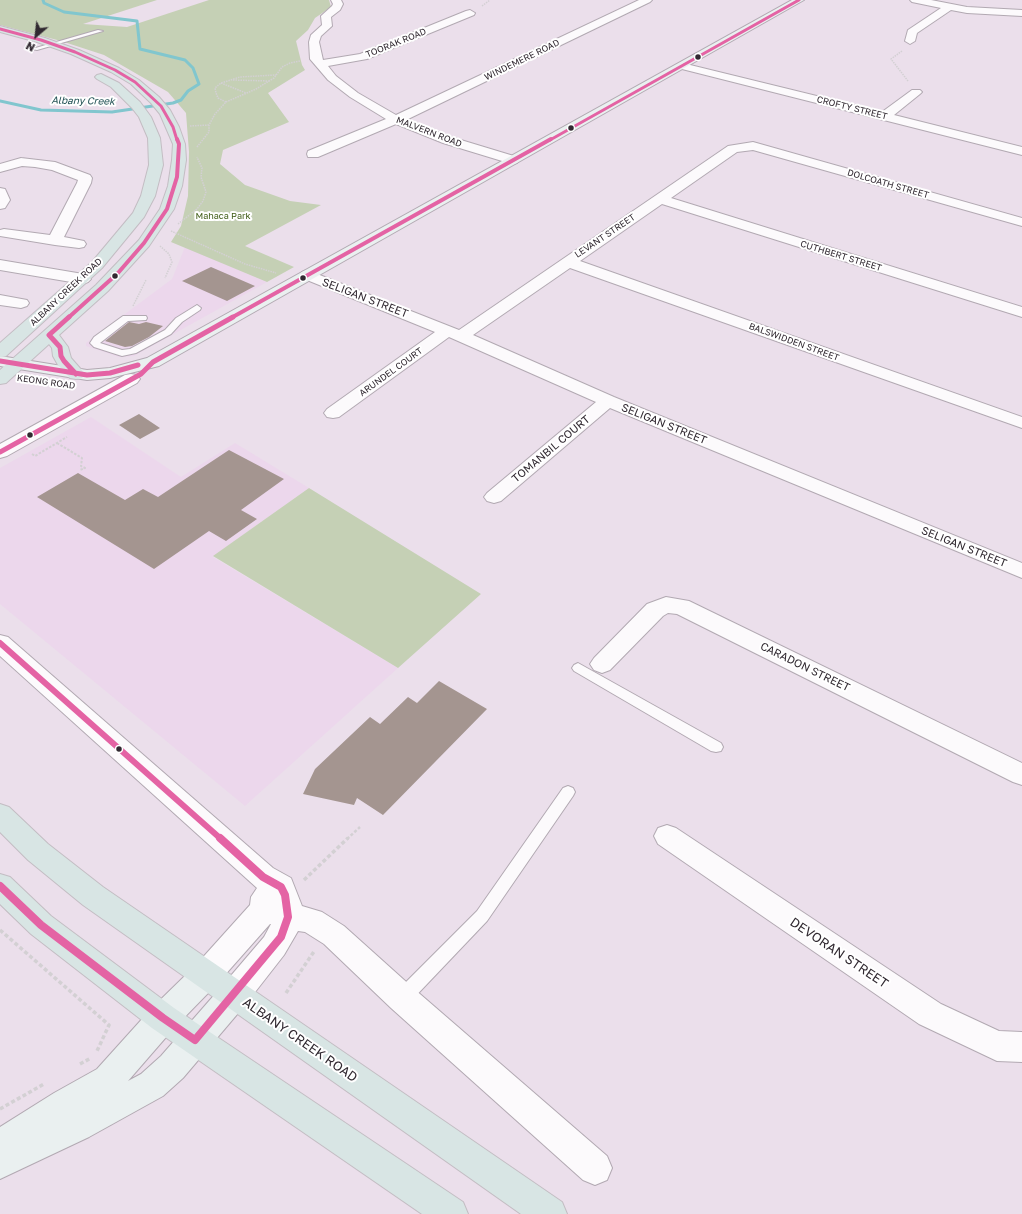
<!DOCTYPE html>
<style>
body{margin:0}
#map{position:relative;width:1022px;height:1214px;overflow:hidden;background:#ebdfeb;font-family:"Golos Text",sans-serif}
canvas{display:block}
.north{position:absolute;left:16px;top:16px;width:40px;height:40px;-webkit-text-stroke:3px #fff;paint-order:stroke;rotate:208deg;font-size:11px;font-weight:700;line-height:16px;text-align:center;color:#312931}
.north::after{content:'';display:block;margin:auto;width:14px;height:18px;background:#312931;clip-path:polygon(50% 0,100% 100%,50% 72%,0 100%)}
</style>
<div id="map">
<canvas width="1022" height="1214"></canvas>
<div class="north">N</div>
</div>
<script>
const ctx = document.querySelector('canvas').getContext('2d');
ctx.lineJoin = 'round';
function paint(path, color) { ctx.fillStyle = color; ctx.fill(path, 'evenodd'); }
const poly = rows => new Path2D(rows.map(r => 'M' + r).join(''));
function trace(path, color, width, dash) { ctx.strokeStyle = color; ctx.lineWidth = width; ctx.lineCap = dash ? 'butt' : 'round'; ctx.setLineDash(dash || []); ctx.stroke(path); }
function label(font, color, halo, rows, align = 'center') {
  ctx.font = font + ' "Golos Text",sans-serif'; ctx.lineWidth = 4; ctx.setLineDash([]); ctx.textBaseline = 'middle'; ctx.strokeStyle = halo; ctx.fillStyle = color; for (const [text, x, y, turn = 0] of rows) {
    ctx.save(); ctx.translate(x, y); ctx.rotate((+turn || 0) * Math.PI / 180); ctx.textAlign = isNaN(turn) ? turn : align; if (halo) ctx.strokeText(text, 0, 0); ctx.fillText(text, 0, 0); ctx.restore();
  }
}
paint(poly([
 [185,247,267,282,134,356,119,357,86,346,86,343,172,279],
 [91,417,181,477,235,443,309,488,213,557,398,668,245,806,0,604,0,468]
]), '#ecd7ec');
paint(poly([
 [0,0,157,0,83,24,127,27,209,0,329,0,331,7,315,18,308,30,296,41,302,65,305,70,268,93,289,122,223,150,220,164,245,185,290,201,321,205,245,246,294,267,267,282,171,242,181,226,188,196,189,152,186,113,168,92,104,55,61,41,0,25],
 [309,488,481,594,398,668,213,556]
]), '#c5d0b5');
trace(poly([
 [0,101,41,110,112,112,173,103,181,100,188,91,199,84,193,68,185,60,140,49,137,21,64,12,44,3,43,0]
]), '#81c6ce', 3);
paint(poly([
 [211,267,255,286,227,301,182,281],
 [129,322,139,324,146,322,163,326,149,337,132,346,125,347,105,341],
 [139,414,160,428,140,439,119,425],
 [229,450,284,479,241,510,257,519,226,541,209,531,154,569,37,497,78,473,125,500,143,489,158,497],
 [439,681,487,709,383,815,357,798,354,805,303,794,315,769,370,717,380,724,408,697,417,703]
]), '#a49590');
const lane = poly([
 [98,30,103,31,37,50,32,49,98,30],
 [197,305,201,308,200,310,182,322,171,334,136,353,122,356,94,347,90,343,94,337,123,316,146,316,147,318,146,320,128,321,100,343,122,350,130,349,165,330,176,318,197,305],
 [578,663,721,743,723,747,721,751,716,752,711,751,574,671,572,668,574,665,578,663],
 [568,786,573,788,575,792,573,796,487,921,408,1004,402,1006,396,1004,394,998,396,992,477,911,563,788,568,786]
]);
const street = poly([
 [331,0,341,0,343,4,340,10,331,17,332,26,321,36,319,42,323,60,360,54,466,11,470,10,475,13,474,15,367,59,328,66,336,76,358,93,396,115,639,0,652,0,650,2,406,120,451,137,517,157,519,160,517,163,512,164,443,143,396,124,318,157,308,157,307,154,308,151,386,119,350,97,328,80,310,59,309,42,311,35,322,25,321,16,332,6,333,4,331,0],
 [910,0,931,0,967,7,1022,10,1022,16,967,13,951,10,917,33,915,41,910,44,905,41,908,30,941,8,912,2,910,0],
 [682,63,882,112,912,90,920,90,922,92,920,94,894,115,1022,147,1022,155,678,68,676,66,682,63],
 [753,142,1022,218,1022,226,753,150,737,152,671,198,1022,307,1022,317,662,204,580,261,1022,417,1022,428,570,268,473,335,614,397,1022,563,1022,578,610,408,501,501,494,503,487,501,484,497,487,493,596,402,449,337,339,417,333,418,327,417,324,413,327,409,435,332,302,278,299,275,302,272,307,270,312,272,459,330,728,146,753,142],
 [21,158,55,162,90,175,92,178,91,183,64,237,84,241,86,244,84,247,79,248,55,245,0,236,0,230,4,229,50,235,77,183,78,180,52,170,35,167,22,166,0,172,0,164,21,158],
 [0,188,5,189,10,200,5,208,0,209,0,188],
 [0,260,83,274,88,276,91,279,88,282,83,284,0,270,0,260],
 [0,295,27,300,29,303,27,306,21,308,0,305,0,295],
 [131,374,137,375,140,379,137,383,7,456,0,458,0,444,125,375,131,374],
 [666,597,689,601,1022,763,1022,785,1013,782,677,614,668,613,663,616,610,670,602,673,594,670,590,664,594,658,647,604,666,597],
 [0,635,8,637,273,868,291,878,302,906,322,912,344,926,413,988,607,1156,612,1168,607,1180,595,1185,583,1180,391,1008,324,944,305,932,298,931,284,955,245,1005,234,1009,223,1005,219,995,223,985,264,937,271,924,270,924,216,985,206,989,196,985,191,975,196,965,250,905,251,897,257,888,0,656,0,635],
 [667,825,676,828,941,1004,999,1031,1022,1032,1022,1062,997,1061,919,1024,658,844,654,836,658,828,667,825]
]);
const secondary = poly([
 [792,0,804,0,159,366,110,378,87,380,0,366,0,356,87,370,110,368,147,358,792,0],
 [206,961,216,965,221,975,216,985,174,1028,128,1081,141,1074,161,1056,223,985,234,981,245,985,249,995,245,1005,183,1078,163,1096,89,1137,0,1179,0,1127,54,1093,97,1069,152,1008,196,965,206,961]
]);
const primary = poly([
 [0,26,45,38,79,50,119,68,139,80,159,97,170,110,179,127,185,144,186,160,182,186,174,209,149,246,108,291,59,335,68,347,71,358,85,374,82,378,76,379,70,378,58,365,53,356,52,348,49,344,6,383,0,384,0,370,96,285,139,240,160,209,168,186,172,160,173,144,160,114,151,103,131,84,111,72,71,54,37,42,0,32,0,26],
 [101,74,119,83,140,102,151,117,160,138,163,165,155,196,144,217,102,268,6,356,0,357,0,343,92,262,133,213,141,196,149,165,148,138,139,117,132,108,111,87,97,79,95,77,97,75,101,74],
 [0,804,9,807,48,844,103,887,562,1202,567,1214,521,1214,83,905,28,860,0,832,0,804],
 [0,874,10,877,51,916,174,1008,463,1202,468,1214,422,1214,152,1028,31,934,0,904,0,874]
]);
trace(lane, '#b2a9b2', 2);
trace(street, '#b2a9b2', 2);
trace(secondary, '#b2a9b2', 2);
trace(primary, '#c3bdc3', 2);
trace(poly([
 [482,6,490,0],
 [902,51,891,59,908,81],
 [233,80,270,81],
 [221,83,246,93],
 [226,102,218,98,216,93,215,88,221,83,240,77,276,75],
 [190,126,209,125],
 [197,147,209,132,209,125,215,114,226,102,256,89,274,78,282,67,290,63,300,61],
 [178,224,197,209,203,201,206,192,201,177,202,168,197,157],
 [171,231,245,264,276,273],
 [160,246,169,254,172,262,165,278],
 [133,306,146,280]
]), '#d3d0d3', 1.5, [1.5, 1]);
trace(poly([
 [57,443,82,458,81,466,85,468,80,470],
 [32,454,35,456,67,437]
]), '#d3d0d3', 2, [2.5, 1.5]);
trace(poly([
 [347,839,360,827]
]), '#d3d0d3', 2.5, [3, 2]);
trace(poly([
 [304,880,348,838],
 [0,930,109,1025,97,1051],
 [286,993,315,950],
 [80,1064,91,1058],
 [0,1109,44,1084]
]), '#d3d0d3', 3.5, [4, 2.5]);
paint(lane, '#fcfafc');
paint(street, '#fcfafc');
paint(secondary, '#eaf0f0');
paint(primary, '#d8e5e4');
trace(poly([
 [0,29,41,40,75,52,115,70,135,82,161,106,173,127,177,140],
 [550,140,799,0]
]), '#e463a4', 3);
trace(poly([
 [68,318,118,273,144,243,167,209,177,177,179,144,177,139],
 [231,318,551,139]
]), '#e463a4', 4);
trace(poly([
 [69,317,49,335,60,347,61,356,64,361,76,374],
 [0,361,87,375,110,373,138,365],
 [0,452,141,374,153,362,233,317]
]), '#e463a4', 5);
trace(poly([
 [0,643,221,839]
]), '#e463a4', 6);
trace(poly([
 [0,886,41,925,163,1018,195,1040],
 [195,1040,281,937,288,917,285,895,281,887,263,877,220,838]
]), '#e463a4', 8);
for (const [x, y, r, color] of [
 [698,57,3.5,"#312931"],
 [571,128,3.5,"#312931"],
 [115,276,3.5,"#312931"],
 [303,278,3.5,"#312931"],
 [30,435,3.5,"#312931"],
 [119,749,3.5,"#312931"]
]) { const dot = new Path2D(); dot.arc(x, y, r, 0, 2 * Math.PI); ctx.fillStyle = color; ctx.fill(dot); trace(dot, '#fff', 1.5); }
label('9px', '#312931', '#fff', [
 ["TOORAK ROAD",396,43,-22],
 ["WINDEMERE ROAD",522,60,-26],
 ["CROFTY STREET",852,108,14],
 ["MALVERN ROAD",429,132,21],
 ["DOLCOATH STREET",888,184,16],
 ["LEVANT STREET",605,236,-34],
 ["CUTHBERT STREET",841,256,17],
 ["ALBANY CREEK ROAD",66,292,-43],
 ["BALSWIDDEN STREET",794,342,20],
 ["ARUNDEL COURT",391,372,-36],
 ["KEONG ROAD",46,382,8]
]);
label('9px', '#405d17', '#fff', [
 ["Mahaca Park",223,216]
]);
label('italic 10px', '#245356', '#fff', [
 ["Albany Creek",83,101,1]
]);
label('11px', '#312931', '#fff', [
 ["SELIGAN STREET",365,298,21],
 ["SELIGAN STREET",664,424,22],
 ["TOMANBIL COURT",551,449,-40],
 ["SELIGAN STREET",964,547,22],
 ["CARADON STREET",805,667,26]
]);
label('13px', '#312931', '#fff', [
 ["DEVORAN STREET",839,953,34],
 ["ALBANY CREEK ROAD",300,1040,35]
]);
</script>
